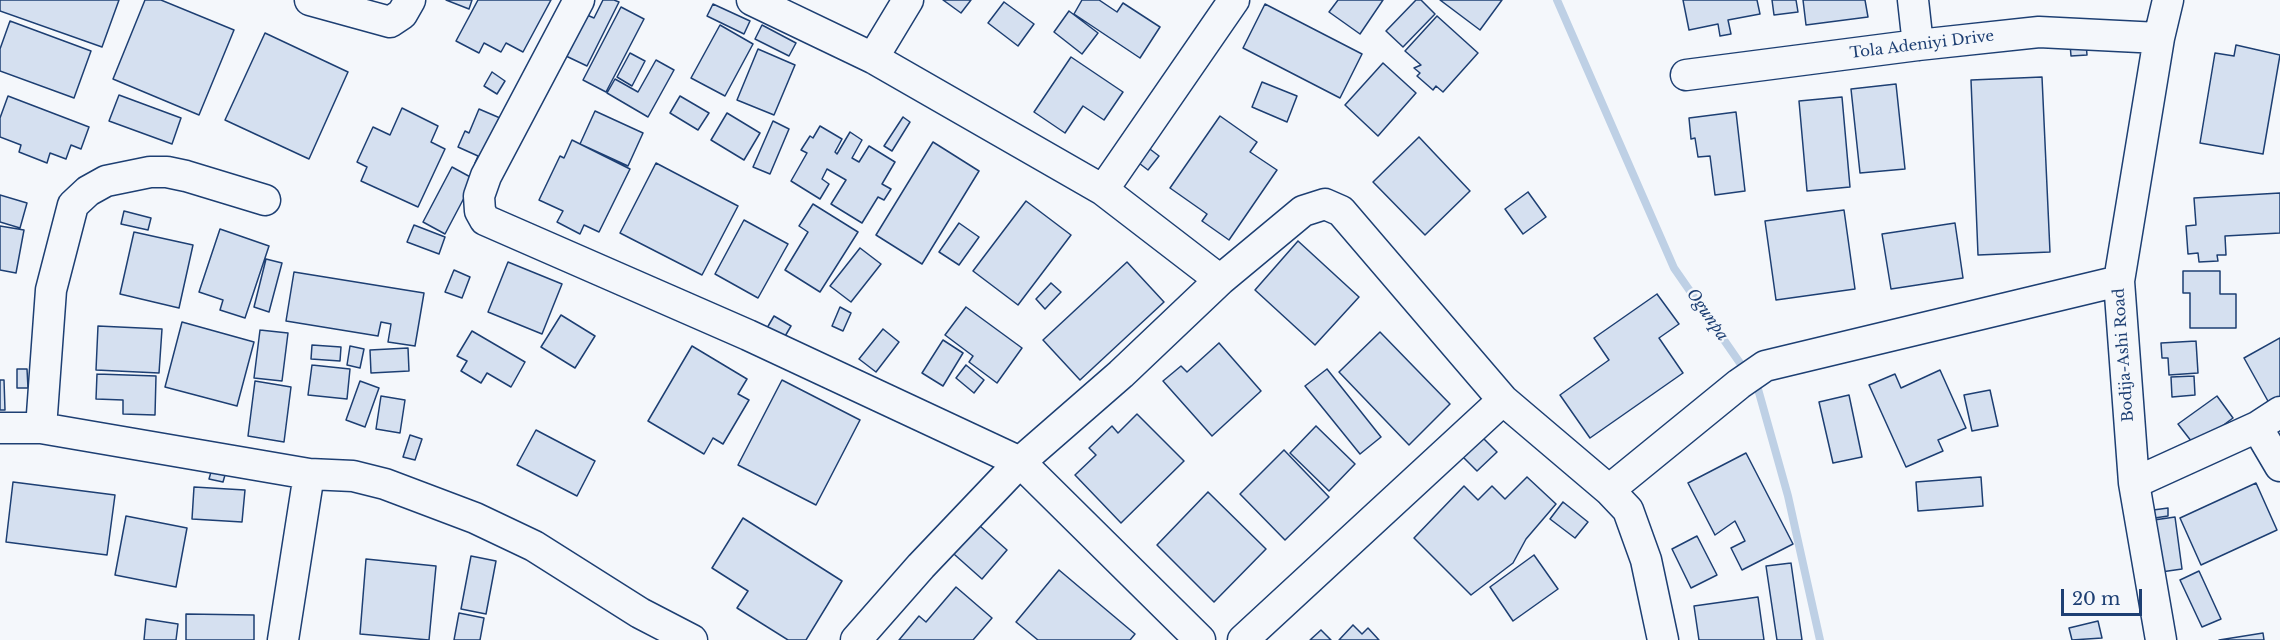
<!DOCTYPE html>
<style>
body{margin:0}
#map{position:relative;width:2280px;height:640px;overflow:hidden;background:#f4f7fb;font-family:"Libre Baskerville",serif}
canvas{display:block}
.scale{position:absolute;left:2061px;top:589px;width:81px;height:27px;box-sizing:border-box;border:3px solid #1d3f73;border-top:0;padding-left:8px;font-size:18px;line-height:21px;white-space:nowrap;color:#1d3f73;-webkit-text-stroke:4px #f4f7fb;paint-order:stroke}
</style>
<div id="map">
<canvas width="2280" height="640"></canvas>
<div class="scale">20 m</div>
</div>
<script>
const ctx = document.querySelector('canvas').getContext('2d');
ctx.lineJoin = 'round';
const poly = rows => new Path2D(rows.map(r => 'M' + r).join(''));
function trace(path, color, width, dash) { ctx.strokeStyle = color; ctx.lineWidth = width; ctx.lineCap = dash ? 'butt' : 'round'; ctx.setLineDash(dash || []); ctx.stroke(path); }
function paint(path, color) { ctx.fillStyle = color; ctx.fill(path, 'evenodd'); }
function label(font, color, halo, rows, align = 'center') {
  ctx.font = font + ' "Libre Baskerville",serif'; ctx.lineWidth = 4.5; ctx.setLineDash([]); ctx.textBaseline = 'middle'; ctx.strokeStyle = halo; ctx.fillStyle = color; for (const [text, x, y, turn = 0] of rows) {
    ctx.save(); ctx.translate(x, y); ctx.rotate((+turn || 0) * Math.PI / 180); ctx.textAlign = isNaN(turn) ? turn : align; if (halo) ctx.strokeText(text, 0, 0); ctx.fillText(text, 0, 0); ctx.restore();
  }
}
trace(poly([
 [1557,0,1674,268,1758,389,1788,496,1820,640]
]), '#bed0e5', 8);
const building = poly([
 [0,0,119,0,102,47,0,11,0,0],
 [145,0,161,0,234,30,199,115,113,79,145,0],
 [446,0,472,0,469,9,446,0],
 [478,0,551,0,523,52,506,43,501,52,484,43,479,53,456,41,478,0],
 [603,0,614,0,619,2,587,66,566,56,587,15,594,18,603,0],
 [943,0,971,0,961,13,943,0],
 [1082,0,1099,0,1117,12,1123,3,1160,27,1140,58,1074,14,1082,0],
 [1338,0,1383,0,1360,34,1329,12,1338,0],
 [1416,0,1421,0,1435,14,1403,47,1386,31,1416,0],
 [1440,0,1502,0,1480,30,1440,0],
 [1683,0,1757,0,1760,14,1728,20,1731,34,1720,36,1718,24,1689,30,1683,0],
 [1772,0,1796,0,1798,12,1774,15,1772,0],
 [1803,0,1865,0,1868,17,1806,25,1803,0],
 [1004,2,1034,24,1018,46,988,23,1004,2],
 [713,4,750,21,744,34,707,16,713,4],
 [1265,4,1362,54,1340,98,1243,48,1265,4],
 [621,7,644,19,606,92,583,80,621,7],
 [1069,11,1098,33,1082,54,1054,32,1069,11],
 [1437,16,1478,53,1443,92,1436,86,1433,90,1417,76,1420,73,1414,68,1421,65,1405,51,1437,16],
 [10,21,91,51,74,98,0,71,0,49,10,21],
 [720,25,753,44,725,96,691,78,720,25],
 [762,25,796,43,789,56,755,39,762,25],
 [265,33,348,72,309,159,225,120,265,33],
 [2086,43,2087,55,2071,56,2070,44,2086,43],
 [2236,45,2280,55,2263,154,2200,143,2215,53,2234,56,2236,45],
 [758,49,795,65,774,115,737,100,758,49],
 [630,53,645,61,632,86,617,77,630,53],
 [1071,57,1123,92,1104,120,1083,106,1065,133,1034,112,1071,57],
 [656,60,674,70,648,117,607,93,615,79,638,92,656,60],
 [1383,63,1416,93,1378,136,1345,105,1383,63],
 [492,72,505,81,497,94,484,86,492,72],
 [2042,77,2050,252,1978,255,1971,80,2042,77],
 [1262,82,1297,96,1287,122,1252,107,1262,82],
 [1896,84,1905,169,1860,173,1851,89,1896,84],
 [119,95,181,118,172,144,109,121,119,95],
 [8,96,89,127,81,149,71,145,66,159,50,153,47,163,19,152,21,145,0,137,0,118,8,96],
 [680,96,709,113,698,130,670,113,680,96],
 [1842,97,1850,187,1807,191,1799,101,1842,97],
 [402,108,438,126,431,142,445,149,418,207,361,181,367,167,357,162,373,127,390,135,402,108],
 [479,109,507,121,487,168,475,163,478,156,458,147,465,131,469,133,479,109],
 [595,111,643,133,628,166,580,144,595,111],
 [1736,112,1745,191,1715,195,1710,156,1698,157,1695,138,1691,139,1689,118,1736,112],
 [727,113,760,133,744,160,711,140,727,113],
 [1220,116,1257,142,1250,152,1277,170,1229,240,1202,221,1207,214,1170,188,1220,116],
 [903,117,910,122,892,151,884,146,903,117],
 [773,121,789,129,770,174,753,167,773,121],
 [820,126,842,139,835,152,837,154,850,132,862,140,852,158,859,162,869,146,895,162,882,184,891,189,884,200,878,197,862,223,831,204,846,180,827,169,822,179,829,184,820,199,791,181,807,153,801,150,810,136,813,138,820,126],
 [1419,137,1470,191,1425,235,1373,182,1419,137],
 [572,140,630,169,599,232,584,225,580,234,557,222,563,211,539,200,560,156,564,158,572,140],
 [933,142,979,171,922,264,876,235,933,142],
 [1142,143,1159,156,1148,170,1131,157,1142,143],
 [656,163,738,206,702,275,620,233,656,163],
 [452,167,474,179,445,234,423,222,452,167],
 [1528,192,1546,217,1523,234,1505,209,1528,192],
 [2280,193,2280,233,2225,236,2226,255,2217,255,2218,261,2199,262,2198,253,2188,254,2186,226,2196,225,2194,198,2280,193],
 [0,195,27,203,20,228,0,222,0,195],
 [1026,201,1071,235,1018,305,973,271,1026,201],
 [813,204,858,232,820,292,785,270,808,232,799,226,813,204],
 [1844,210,1855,289,1776,300,1765,221,1844,210],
 [124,211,151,218,148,230,121,224,124,211],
 [744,220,788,244,758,298,715,274,744,220],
 [959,223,979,237,959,265,939,252,959,223],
 [1955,223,1963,278,1891,289,1882,234,1955,223],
 [414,225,445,237,439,254,407,242,414,225],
 [0,226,24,230,16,273,0,270,0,226],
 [220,229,269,246,245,318,220,310,223,300,199,292,220,229],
 [134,232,193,245,179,308,120,294,134,232],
 [1298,241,1359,297,1315,345,1255,290,1298,241],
 [860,248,881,264,851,302,830,286,860,248],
 [266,259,282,263,269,312,254,307,266,259],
 [508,262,562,284,542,334,488,312,508,262],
 [1127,262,1164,302,1080,380,1043,340,1127,262],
 [454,270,470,277,462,298,445,292,454,270],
 [2183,271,2220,271,2220,294,2236,294,2236,328,2190,328,2190,293,2183,293,2183,271],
 [294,272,424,293,415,346,388,342,391,324,381,322,378,336,286,321,294,272],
 [1051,283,1061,292,1045,309,1036,299,1051,283],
 [1657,294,1679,324,1659,338,1683,373,1590,438,1560,395,1609,360,1594,338,1657,294],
 [840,307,851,313,843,331,832,326,840,307],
 [966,307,1022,348,997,383,969,362,973,356,945,335,966,307],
 [561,315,595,336,575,368,541,347,561,315],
 [774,316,791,326,784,338,767,328,774,316],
 [182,322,254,342,237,406,165,387,182,322],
 [98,326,162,329,159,373,96,370,98,326],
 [883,329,899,342,876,372,859,359,883,329],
 [260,330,288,333,282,381,254,378,260,330],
 [472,331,525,362,511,387,487,373,481,383,461,371,467,361,457,356,472,331],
 [1380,332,1450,404,1409,445,1339,372,1380,332],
 [2280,338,2280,397,2269,403,2244,358,2280,338],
 [943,340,963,353,943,386,922,373,943,340],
 [2196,341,2198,373,2169,375,2168,358,2162,358,2161,343,2196,341],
 [1219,343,1261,391,1212,436,1163,381,1181,366,1187,372,1219,343],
 [312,345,341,347,340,361,311,359,312,345],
 [350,346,364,349,360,368,347,365,350,346],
 [692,346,747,379,738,394,749,400,723,444,713,438,704,454,648,421,692,346],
 [408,348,409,371,371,373,370,350,408,348],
 [312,365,350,369,347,399,308,395,312,365],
 [966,365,984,380,974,393,956,378,966,365],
 [17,369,27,369,28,388,17,388,17,369],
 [1327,369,1381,437,1360,454,1305,386,1327,369],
 [1940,370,1966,428,1938,440,1943,451,1906,467,1869,385,1895,374,1901,388,1940,370],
 [97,374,156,376,155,415,123,414,123,400,96,399,97,374],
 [2194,376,2195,395,2172,397,2171,377,2194,376],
 [0,380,4,380,5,410,0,410,0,380],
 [782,380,860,420,816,505,738,465,782,380],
 [255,381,291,387,284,442,248,436,255,381],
 [360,381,379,388,365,427,346,420,360,381],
 [1990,390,1998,426,1972,431,1964,395,1990,390],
 [1849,395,1862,457,1833,463,1819,402,1849,395],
 [381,396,405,400,400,433,376,429,381,396],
 [2217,396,2233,418,2195,446,2178,424,2217,396],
 [1137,414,1184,461,1121,523,1075,475,1096,455,1089,448,1112,426,1118,433,1137,414],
 [1316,426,1355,464,1329,491,1290,453,1316,426],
 [536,430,595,461,577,496,517,465,536,430],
 [410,435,422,439,415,460,403,457,410,435],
 [1482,437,1497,452,1477,471,1462,456,1482,437],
 [1284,450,1329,497,1285,540,1240,494,1284,450],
 [1746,453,1793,544,1742,570,1731,548,1745,541,1735,521,1715,535,1688,483,1746,453],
 [211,472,225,475,223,482,209,479,211,472],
 [1527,477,1556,504,1526,539,1513,563,1471,595,1414,538,1464,486,1478,500,1492,486,1505,499,1527,477],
 [1981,477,1983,506,1918,511,1916,482,1981,477],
 [13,482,115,495,107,555,6,542,13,482],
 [2256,483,2277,530,2201,565,2180,518,2256,483],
 [194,487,245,490,242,522,192,519,194,487],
 [1208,492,1266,549,1214,602,1157,545,1208,492],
 [1563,502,1588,522,1575,538,1550,519,1563,502],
 [2168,508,2168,516,2148,519,2146,511,2168,508],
 [126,516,187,528,176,587,115,575,126,516],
 [2175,517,2182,569,2154,573,2147,521,2175,517],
 [743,518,842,581,806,640,788,640,737,608,748,591,712,568,743,518],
 [971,518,1007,550,982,579,946,547,971,518],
 [1697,536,1717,575,1691,588,1672,549,1697,536],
 [1534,555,1558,589,1513,621,1490,587,1534,555],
 [471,556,496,561,486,614,461,609,471,556],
 [366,559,436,566,429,640,360,634,366,559],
 [1791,563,1802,640,1777,640,1766,566,1791,563],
 [1059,570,1135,634,1130,640,1038,640,1016,622,1059,570],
 [2199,571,2221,619,2202,627,2180,580,2199,571],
 [956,587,992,618,973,640,899,640,919,616,926,622,956,587],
 [1758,597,1764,640,1699,640,1694,606,1758,597],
 [459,613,484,618,480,640,454,640,459,613],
 [186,614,254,615,254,640,186,640,186,614],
 [146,619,178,624,176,640,144,640,146,619],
 [2098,621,2102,638,2072,640,2069,628,2098,621],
 [1353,625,1362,634,1368,628,1379,640,1339,640,1353,625],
 [1321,630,1331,640,1310,640,1321,630],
 [2263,633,2264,640,2219,640,2263,633]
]);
paint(building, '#d5e0f0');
trace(building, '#1d3f73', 1.5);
const minor = poly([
 [310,0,390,22,402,14,410,0],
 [579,0,486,176,479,196,480,211,485,220,748,335,1020,462,1200,640],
 [752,0,873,58,1103,190,1220,280],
 [1913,0,1918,45],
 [873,58,908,0],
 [1686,75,1918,45,2039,32,2159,38],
 [1103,190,1234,0],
 [2257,427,2280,466],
 [0,428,41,428,309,474,353,476,385,484,475,518,534,546,640,613,692,640],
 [41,428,51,290,73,205,88,191,106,181,150,172,167,172,186,176,265,200],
 [2134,483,2257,427,2280,412],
 [1609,490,1739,384,1765,366,2119,281],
 [283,640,309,474],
 [856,640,921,566,1020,462,1121,374,1220,280,1303,211,1325,204,1341,211,1503,400,1609,490,1628,510,1646,560,1663,640],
 [1243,640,1503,400],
 [2161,640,2134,483,2119,281,2159,38,2168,0]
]);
trace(minor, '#1d3f73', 33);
trace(minor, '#f4f7fb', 30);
label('15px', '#1d3f73', '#f4f7fb', [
 ["Tola Adeniyi Drive",1922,45,-7],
 ["Bodija-Ashi Road",2124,355,-94]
]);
label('italic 16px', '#1d3f73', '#f4f7fb', [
 ["Ogunpa",1707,315,55]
]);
</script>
